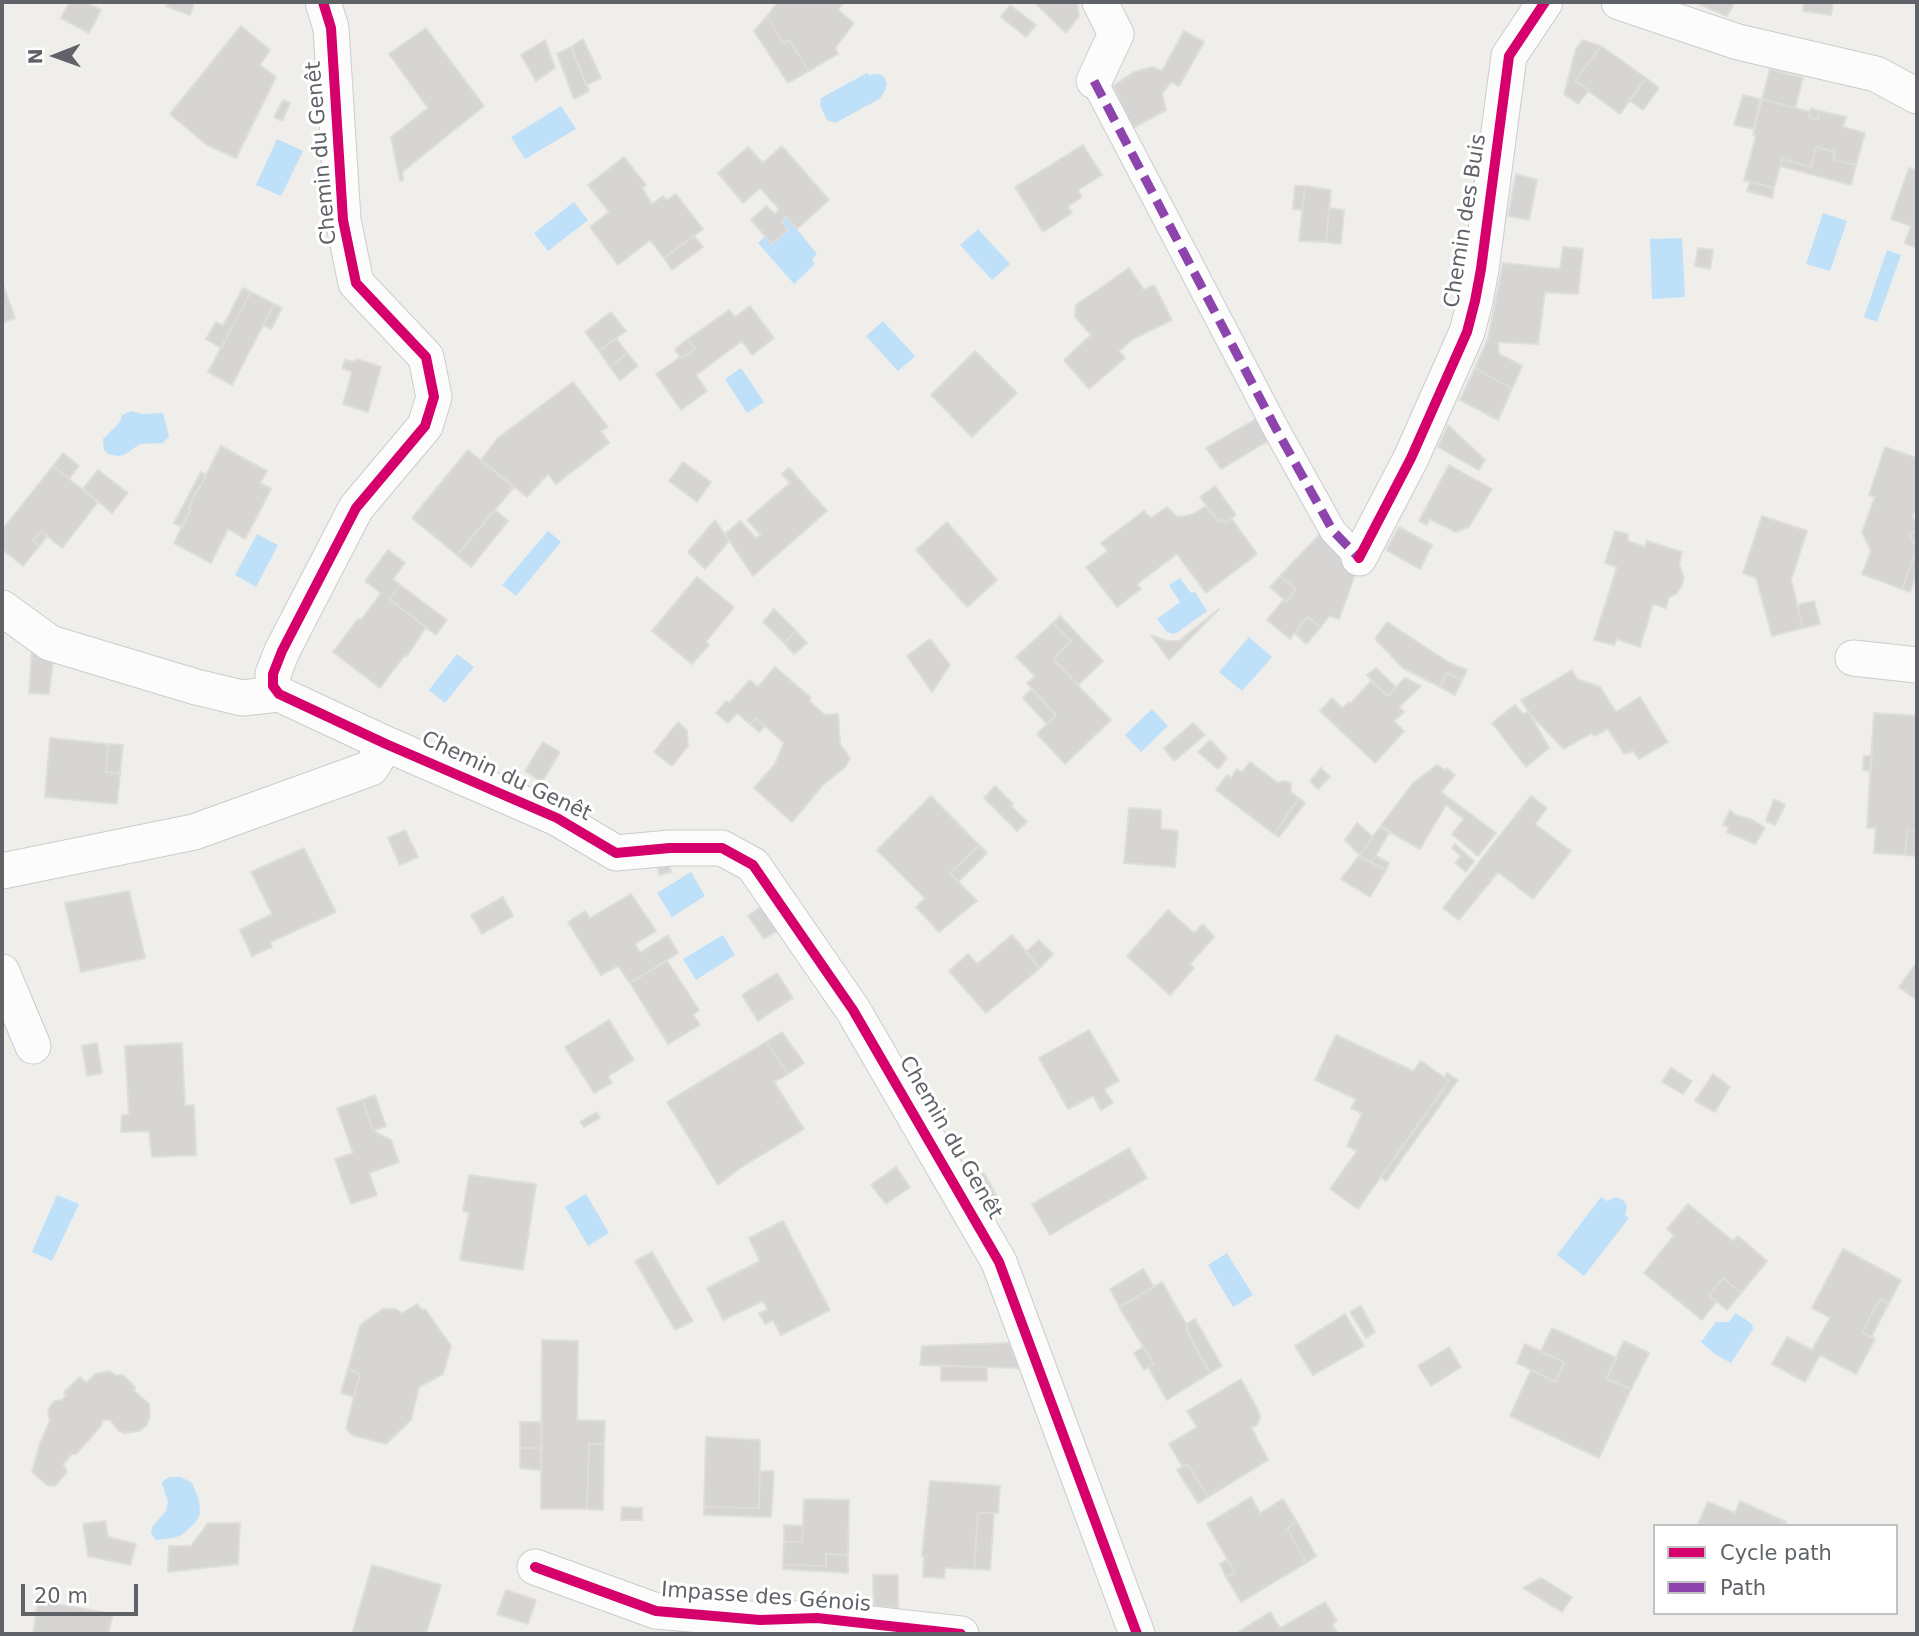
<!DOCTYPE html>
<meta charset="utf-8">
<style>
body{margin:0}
#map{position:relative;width:1919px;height:1636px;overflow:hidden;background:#efeeea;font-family:"DejaVu Sans",sans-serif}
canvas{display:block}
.frame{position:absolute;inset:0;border:4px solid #5f6368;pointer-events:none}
.legend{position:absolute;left:1653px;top:1524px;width:245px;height:91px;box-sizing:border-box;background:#fff;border:2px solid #bfc1c3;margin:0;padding:9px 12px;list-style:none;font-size:21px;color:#5f6368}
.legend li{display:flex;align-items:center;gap:14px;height:35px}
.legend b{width:35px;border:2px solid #bfc1c3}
.north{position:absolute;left:21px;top:21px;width:70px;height:70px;-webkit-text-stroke:5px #fff;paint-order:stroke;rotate:269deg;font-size:19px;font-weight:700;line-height:28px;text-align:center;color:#5f6368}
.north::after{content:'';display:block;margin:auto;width:24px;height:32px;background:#5f6368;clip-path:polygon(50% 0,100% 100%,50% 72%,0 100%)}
.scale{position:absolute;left:21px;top:1584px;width:117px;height:32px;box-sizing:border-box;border:4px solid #5f6368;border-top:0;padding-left:9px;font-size:21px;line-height:24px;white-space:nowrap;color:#5f6368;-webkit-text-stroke:5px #fff;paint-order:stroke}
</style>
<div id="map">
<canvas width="1919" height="1636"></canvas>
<div class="frame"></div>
<ul class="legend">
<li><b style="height:9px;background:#d6006c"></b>Cycle path</li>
<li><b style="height:9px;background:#8e44ad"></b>Path</li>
</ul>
<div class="north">N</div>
<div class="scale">20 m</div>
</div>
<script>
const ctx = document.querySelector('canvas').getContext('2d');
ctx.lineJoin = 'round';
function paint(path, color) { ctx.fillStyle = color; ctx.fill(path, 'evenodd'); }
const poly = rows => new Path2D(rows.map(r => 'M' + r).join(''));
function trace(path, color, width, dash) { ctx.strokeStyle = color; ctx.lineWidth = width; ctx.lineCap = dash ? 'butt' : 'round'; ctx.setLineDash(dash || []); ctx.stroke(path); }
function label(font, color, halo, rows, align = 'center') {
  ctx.font = font + ' "DejaVu Sans",sans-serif'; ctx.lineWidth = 6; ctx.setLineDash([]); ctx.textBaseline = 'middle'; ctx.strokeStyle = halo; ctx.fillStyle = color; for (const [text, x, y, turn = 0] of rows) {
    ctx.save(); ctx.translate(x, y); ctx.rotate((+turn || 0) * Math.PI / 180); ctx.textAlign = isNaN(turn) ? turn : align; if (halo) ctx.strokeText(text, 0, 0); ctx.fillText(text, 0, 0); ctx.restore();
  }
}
paint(poly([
 [867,73,869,75,879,74,884,77,887,84,884,93,881,96,881,98,835,123,827,120,820,105,821,98],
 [561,106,576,129,525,159,511,137],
 [277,139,303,151,281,196,256,185],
 [574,202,588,220,548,251,534,233],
 [1823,213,1847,221,1830,271,1806,264],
 [786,216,817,254,812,259,815,264,794,284,758,243,766,236,772,244,788,231,781,221],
 [978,229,1010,264,992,280,960,245],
 [1682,238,1685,297,1652,299,1650,239],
 [1887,250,1901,255,1877,322,1864,317],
 [883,321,915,356,898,371,866,336],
 [741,368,764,402,747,413,725,379],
 [131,411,141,414,163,413,169,436,163,443,140,444,124,455,117,456,108,454,104,450,103,439,120,422,122,415],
 [548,531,561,542,516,596,502,585],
 [257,534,278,545,256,587,235,575],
 [1180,578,1191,593,1195,592,1207,611,1178,632,1173,634,1167,632,1157,619,1180,602,1169,585],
 [1249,637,1272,657,1242,691,1219,672],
 [457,654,474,667,445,703,429,690],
 [1152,709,1168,726,1141,752,1125,735],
 [691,872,705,896,672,917,657,893],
 [723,935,735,955,696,980,683,959],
 [586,1194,609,1233,588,1246,565,1207],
 [57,1195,79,1204,52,1261,32,1252],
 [1601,1197,1607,1201,1615,1197,1623,1200,1627,1206,1625,1215,1629,1218,1584,1276,1557,1255],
 [1227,1253,1253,1295,1233,1307,1208,1265],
 [1736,1313,1752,1324,1753,1329,1731,1363,1715,1354,1701,1342,1716,1322,1729,1322],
 [170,1477,181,1477,192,1483,199,1500,200,1514,196,1522,182,1535,173,1538,156,1540,151,1533,152,1527,166,1511,168,1502,162,1484,164,1480]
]), '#bfe0f9');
const building = poly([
 [70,2,85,2,101,10,89,33,61,18,70,2],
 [168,2,194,2,190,15,166,6,168,2],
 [778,2,844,2,838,10,854,23,835,48,838,54,809,71,789,40,783,43,767,16,778,2],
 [1034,2,1077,2,1079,16,1066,33,1034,2],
 [1694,2,1735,2,1727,16,1694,2],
 [1804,2,1833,2,1831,15,1803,11,1804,2],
 [1010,5,1036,25,1026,37,1001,17,1010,5],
 [767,16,783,43,789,40,809,71,788,83,754,31,767,16],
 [241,26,270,50,260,65,276,77,236,158,207,145,170,114,241,26],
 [426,28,484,106,402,172,403,180,400,181,391,137,428,108,389,54,426,28],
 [1184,31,1204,42,1179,86,1171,82,1162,94,1166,110,1133,128,1113,86,1134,72,1152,67,1162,71,1184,31],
 [583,39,601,78,586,85,571,47,583,39],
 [545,40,555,68,536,81,521,55,545,40],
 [1583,40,1601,46,1575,81,1589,90,1578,104,1564,94,1576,49,1583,40],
 [1601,46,1646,78,1620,114,1575,81,1601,46],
 [571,47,589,91,574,99,557,54,571,47],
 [1770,69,1803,78,1795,108,1762,99,1770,69],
 [1646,78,1659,88,1643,110,1629,100,1646,78],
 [1743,95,1760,99,1754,129,1734,125,1743,95],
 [1762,99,1810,112,1809,118,1818,120,1819,111,1846,117,1843,127,1865,133,1856,165,1833,160,1835,152,1816,147,1811,167,1782,159,1774,188,1744,180,1756,136,1753,135,1762,99],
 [283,100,290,103,282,121,274,117,283,100],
 [1811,108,1819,111,1818,120,1809,118,1811,108],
 [1083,145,1102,175,1078,190,1082,197,1068,206,1072,213,1043,232,1015,187,1083,145],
 [782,146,829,200,797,229,786,216,781,221,788,230,772,244,751,220,766,206,775,214,779,209,760,188,743,203,718,173,748,147,763,163,782,146],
 [1816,147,1835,152,1833,160,1856,165,1851,185,1780,166,1782,159,1811,167,1816,147],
 [624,157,646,185,642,188,652,204,663,196,666,200,676,194,703,229,664,258,650,240,618,265,590,227,609,212,588,185,624,157],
 [1909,168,1917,171,1917,248,1905,243,1911,226,1891,219,1909,168],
 [1516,174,1537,180,1529,220,1508,216,1516,174],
 [1750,182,1774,188,1772,198,1747,191,1750,182],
 [1295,186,1305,186,1302,210,1293,209,1295,186],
 [1305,186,1331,190,1326,242,1299,241,1305,186],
 [1329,208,1344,210,1341,244,1326,242,1329,208],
 [694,236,703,247,672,270,664,258,694,236],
 [1563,247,1583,249,1578,294,1545,292,1538,344,1498,342,1499,354,1522,366,1512,389,1475,368,1488,339,1503,263,1560,269,1563,247],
 [1698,248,1713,250,1710,269,1695,266,1698,248],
 [1129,268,1144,290,1154,285,1172,320,1133,339,1119,351,1125,358,1089,389,1064,360,1091,335,1075,317,1076,305,1129,268],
 [2,282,15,318,2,323,2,282],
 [243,288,251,292,221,348,206,339,216,322,223,326,243,288],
 [251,292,274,304,232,385,208,372,251,292],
 [274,304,282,308,271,329,263,325,274,304],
 [750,306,774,338,752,355,742,341,696,375,707,391,681,410,656,374,682,356,683,358,695,349,688,339,729,310,735,317,750,306],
 [611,312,626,331,599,351,585,332,611,312],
 [616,338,627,353,610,367,599,351,616,338],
 [688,339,695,349,683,358,682,356,680,357,675,349,688,339],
 [975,351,1017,393,972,437,931,395,975,351],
 [627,353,638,366,620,380,610,367,627,353],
 [357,359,381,367,368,412,343,404,352,372,342,368,345,360,354,362,357,359],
 [1475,368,1512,389,1498,420,1460,400,1475,368],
 [573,382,608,427,601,431,609,443,556,484,548,474,527,497,481,460,498,438,573,382],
 [1261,416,1273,438,1221,469,1206,448,1261,416],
 [1448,425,1485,460,1479,470,1438,447,1448,425],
 [221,446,267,471,260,483,271,489,245,539,228,529,211,563,174,543,191,509,188,509,221,446],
 [1885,447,1917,458,1917,504,1912,518,1917,519,1917,530,1909,533,1917,549,1902,589,1862,574,1871,551,1862,532,1875,497,1869,495,1885,447],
 [468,450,514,487,457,555,412,518,468,450],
 [63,453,79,466,69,479,53,466,63,453],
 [683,462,711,482,697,502,669,481,683,462],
 [1449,465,1492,489,1469,527,1456,532,1430,519,1427,525,1419,521,1449,465],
 [53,466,98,502,62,548,41,531,33,540,39,546,23,566,2,549,2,530,53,466],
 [789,468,827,511,753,576,725,534,740,521,756,538,761,535,747,520,790,483,782,474,789,468],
 [98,470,128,493,112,513,83,489,98,470],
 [201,472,206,475,188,509,191,509,181,527,174,523,201,472],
 [1215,486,1236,515,1226,523,1222,519,1219,522,1200,497,1215,486],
 [1206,506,1219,522,1222,519,1226,523,1231,518,1257,554,1206,593,1177,554,1137,584,1141,589,1117,607,1086,567,1108,551,1101,543,1144,511,1151,518,1167,507,1177,517,1185,516,1193,514,1206,506],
 [495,510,508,521,471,567,457,555,495,510],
 [1762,516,1807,531,1791,580,1803,628,1772,636,1756,578,1743,573,1762,516],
 [715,520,729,541,705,569,688,552,715,520],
 [947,522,997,580,967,607,916,550,947,522],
 [1399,527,1432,545,1420,569,1386,550,1399,527],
 [1917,530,1917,573,1910,592,1902,589,1917,549,1909,533,1917,530],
 [41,531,47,536,39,546,33,540,41,531],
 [1615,531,1628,534,1628,541,1645,547,1647,541,1682,552,1679,564,1684,578,1682,585,1676,594,1669,597,1666,608,1653,604,1640,647,1617,639,1614,645,1594,640,1617,567,1605,563,1615,531],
 [1322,532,1356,572,1339,619,1329,616,1321,627,1307,617,1290,639,1267,620,1283,600,1287,602,1296,589,1280,576,1322,532],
 [388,550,405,563,393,579,400,585,389,599,426,627,407,656,405,655,380,688,333,652,358,619,361,620,381,593,365,581,388,550],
 [1280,576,1296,589,1287,602,1270,587,1280,576],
 [697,577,734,607,706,642,709,645,692,664,652,631,697,577],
 [400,585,447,620,436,635,389,599,400,585],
 [1814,601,1820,624,1803,628,1797,605,1814,601],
 [774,609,796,631,784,643,763,622,774,609],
 [1219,609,1169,660,1151,635,1167,641,1179,641,1219,609],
 [1060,616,1103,661,1078,685,1053,659,1071,641,1053,623,1060,616],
 [1307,617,1321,627,1306,644,1295,633,1307,617],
 [1387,622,1448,662,1467,670,1462,680,1447,673,1440,687,1403,668,1375,639,1387,622],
 [1053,623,1071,641,1053,659,1111,720,1065,764,1037,734,1056,715,1027,683,1035,676,1016,657,1053,623],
 [796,631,807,643,794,654,784,643,796,631],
 [930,639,950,665,932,692,907,656,930,639],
 [32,650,53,661,49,694,29,693,32,650],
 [775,667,811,698,809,701,825,715,838,714,840,744,850,758,845,767,822,786,792,822,754,788,775,764,784,743,756,718,750,724,737,713,728,723,716,713,726,701,729,703,750,680,758,687,775,667],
 [1376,668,1396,687,1388,696,1367,675,1376,668],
 [1572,670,1577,679,1600,687,1616,712,1640,697,1668,742,1639,759,1633,751,1624,754,1608,729,1594,736,1592,733,1564,749,1531,715,1521,700,1572,670],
 [1447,673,1462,680,1455,695,1440,687,1447,673],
 [1405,678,1421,686,1399,707,1404,712,1394,721,1404,731,1375,763,1320,711,1332,698,1342,708,1349,702,1351,703,1371,681,1388,696,1405,678],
 [1032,689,1056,715,1047,724,1023,698,1032,689],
 [1515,705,1523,714,1528,711,1549,748,1526,767,1492,723,1515,705],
 [1874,713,1917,716,1917,831,1907,830,1905,855,1874,853,1876,828,1867,828,1874,713],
 [756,718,765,726,759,732,750,724,756,718],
 [678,722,687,731,688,746,672,766,654,752,678,722],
 [1193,723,1205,735,1174,761,1164,748,1193,723],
 [50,738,108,744,106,772,120,773,117,804,45,797,50,738],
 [1210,740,1227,758,1218,769,1198,752,1210,740],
 [543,742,560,752,542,782,525,771,543,742],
 [108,744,123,745,120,773,106,772,108,744],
 [1864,756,1872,756,1871,771,1863,770,1864,756],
 [1250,762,1278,783,1284,781,1291,783,1291,792,1299,798,1274,834,1216,790,1227,775,1231,778,1237,769,1242,772,1250,762],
 [1437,765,1445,770,1447,768,1455,775,1441,792,1496,833,1478,856,1452,834,1464,819,1446,805,1420,849,1380,827,1413,783,1437,765],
 [1321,768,1330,777,1318,789,1310,781,1321,768],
 [995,786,1013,804,1011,806,1027,822,1017,831,984,798,995,786],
 [931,796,979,845,950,873,977,901,939,932,916,907,925,898,877,850,931,796],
 [1531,796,1547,808,1535,824,1571,851,1533,899,1498,872,1459,920,1443,908,1531,796],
 [1299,798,1305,803,1279,837,1274,834,1299,798],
 [1774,799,1785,805,1775,825,1766,821,1774,799],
 [1129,808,1161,810,1161,829,1178,831,1175,867,1124,863,1129,808],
 [1730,810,1735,815,1753,820,1765,828,1755,844,1727,832,1729,828,1723,825,1730,810],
 [1357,823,1373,837,1360,855,1345,840,1357,823],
 [1380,827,1390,831,1371,863,1359,856,1380,827],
 [405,830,418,857,400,865,388,838,405,830],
 [1907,830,1917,831,1917,856,1905,855,1907,830],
 [1455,844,1474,861,1466,872,1455,863,1461,856,1452,848,1455,844],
 [979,845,987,853,958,882,950,873,979,845],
 [304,848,336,912,275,940,270,942,272,947,252,956,240,930,272,914,251,872,304,848],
 [1359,856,1386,870,1370,897,1341,879,1359,856],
 [1376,856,1389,863,1386,870,1371,863,1376,856],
 [668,861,671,872,659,875,657,864,668,861],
 [129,891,145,958,81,972,65,903,129,891],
 [631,894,656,931,635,944,640,953,668,935,678,953,630,983,618,966,601,975,568,922,585,911,590,918,631,894],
 [503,897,513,916,482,934,471,915,503,897],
 [765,904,783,927,764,939,748,916,765,904],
 [1168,910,1194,933,1203,924,1214,937,1190,964,1194,968,1170,995,1127,956,1168,910],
 [1012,935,1040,968,986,1013,949,971,968,954,977,964,1012,935],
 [1039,940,1053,954,1040,968,1026,952,1039,940],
 [667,961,699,1010,693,1015,700,1025,668,1044,630,983,667,961],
 [1917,962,1917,1000,1899,987,1917,962],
 [777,973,793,998,758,1021,742,995,777,973],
 [609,1020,634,1060,608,1076,612,1083,594,1093,565,1047,609,1020],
 [1089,1030,1119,1081,1104,1089,1113,1103,1101,1110,1093,1096,1068,1109,1039,1058,1089,1030],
 [782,1032,804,1063,788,1074,766,1042,782,1032],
 [1336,1035,1413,1071,1421,1061,1449,1081,1358,1209,1330,1189,1357,1151,1347,1146,1362,1114,1351,1108,1356,1099,1315,1080,1336,1035],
 [766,1042,788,1074,774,1082,804,1129,740,1168,718,1185,667,1102,766,1042],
 [97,1043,102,1073,87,1076,82,1046,97,1043],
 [182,1043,185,1106,194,1105,196,1155,152,1157,149,1131,121,1132,122,1115,129,1115,125,1046,182,1043],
 [1671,1068,1692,1081,1683,1094,1662,1082,1671,1068],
 [1447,1073,1458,1080,1386,1181,1381,1177,1449,1081,1444,1077,1447,1073],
 [1713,1074,1730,1087,1715,1112,1695,1101,1713,1074],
 [375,1095,386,1126,373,1131,362,1100,375,1095],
 [362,1100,373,1131,391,1140,399,1162,369,1173,377,1195,351,1204,335,1159,353,1153,337,1108,362,1100],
 [597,1112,600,1118,584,1127,580,1122,597,1112],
 [1129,1148,1147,1178,1050,1235,1032,1204,1129,1148],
 [896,1167,910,1187,886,1204,871,1185,896,1167],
 [984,1173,997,1197,980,1207,966,1183,984,1173],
 [469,1175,536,1184,523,1270,460,1260,469,1212,463,1211,469,1175],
 [1688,1204,1733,1241,1738,1236,1767,1261,1741,1293,1723,1278,1709,1295,1716,1302,1702,1320,1644,1273,1674,1235,1667,1229,1688,1204],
 [783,1221,830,1310,781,1335,773,1320,765,1324,759,1313,768,1310,763,1301,723,1320,707,1288,760,1261,749,1238,783,1221],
 [1843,1249,1901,1280,1889,1303,1880,1299,1862,1332,1875,1339,1856,1374,1820,1355,1805,1382,1772,1364,1787,1337,1812,1350,1830,1318,1812,1308,1843,1249],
 [652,1252,693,1321,675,1330,635,1261,652,1252],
 [1143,1269,1154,1287,1120,1307,1110,1289,1143,1269],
 [1723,1278,1741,1293,1727,1310,1709,1295,1723,1278],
 [1162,1282,1186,1324,1188,1328,1186,1330,1210,1373,1167,1400,1148,1367,1154,1364,1119,1307,1162,1282],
 [1880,1299,1889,1303,1871,1337,1862,1332,1880,1299],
 [417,1304,422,1310,425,1309,451,1346,443,1374,419,1387,411,1420,386,1444,352,1435,346,1428,360,1374,348,1369,360,1325,383,1309,395,1309,402,1313,417,1304],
 [1361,1306,1375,1332,1366,1338,1350,1312,1361,1306],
 [1345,1314,1364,1346,1313,1375,1295,1346,1345,1314],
 [1195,1319,1222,1366,1210,1373,1186,1330,1188,1328,1186,1324,1195,1319],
 [1552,1328,1617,1358,1606,1379,1631,1389,1599,1458,1510,1416,1531,1370,1556,1382,1564,1362,1541,1351,1552,1328],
 [542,1340,578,1341,577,1420,605,1421,604,1444,589,1444,587,1509,541,1509,542,1340],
 [1624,1341,1649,1353,1631,1389,1606,1379,1624,1341],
 [1009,1343,1019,1368,920,1365,922,1346,1009,1343],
 [1525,1344,1564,1362,1556,1382,1517,1363,1525,1344],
 [1143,1347,1154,1364,1144,1370,1134,1353,1143,1347],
 [1449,1347,1461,1367,1431,1386,1418,1366,1449,1347],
 [941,1366,987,1367,987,1381,941,1381,941,1366],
 [348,1369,360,1374,354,1397,341,1393,348,1369],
 [110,1371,115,1375,123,1375,135,1387,134,1391,149,1404,150,1416,146,1426,139,1431,124,1433,118,1430,110,1420,103,1420,100,1427,76,1454,72,1454,63,1464,67,1472,55,1486,47,1485,32,1472,40,1443,50,1421,48,1413,50,1406,55,1401,62,1400,66,1395,64,1392,80,1377,86,1383,95,1374,110,1371],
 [1241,1379,1259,1412,1260,1417,1257,1425,1251,1427,1268,1460,1208,1497,1188,1464,1182,1466,1169,1444,1197,1427,1187,1411,1241,1379],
 [520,1422,541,1422,541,1448,520,1448,520,1422],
 [706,1437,760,1440,759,1508,704,1507,706,1437],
 [589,1444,604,1444,603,1510,587,1509,589,1444],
 [520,1448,541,1448,541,1470,520,1468,520,1448],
 [1188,1464,1208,1497,1198,1503,1177,1470,1188,1464],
 [766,1471,774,1471,771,1517,704,1515,704,1507,759,1508,760,1472,766,1471],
 [930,1481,1000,1486,998,1513,978,1513,974,1569,945,1568,944,1578,923,1577,924,1557,922,1556,930,1481],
 [1251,1497,1260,1513,1283,1499,1297,1522,1287,1528,1306,1563,1241,1602,1226,1577,1235,1572,1207,1524,1251,1497],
 [804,1499,849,1500,848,1555,826,1554,826,1566,783,1565,784,1542,802,1542,804,1499],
 [1740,1501,1786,1522,1785,1526,1697,1526,1708,1502,1735,1513,1740,1501],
 [622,1507,642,1508,642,1520,621,1520,622,1507],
 [978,1513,994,1513,990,1570,974,1569,978,1513],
 [105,1521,108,1537,136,1544,130,1565,88,1556,83,1524,105,1521],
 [1297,1522,1316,1556,1306,1563,1287,1528,1297,1522],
 [208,1523,240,1523,238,1564,168,1572,169,1546,191,1546,208,1523],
 [784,1525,803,1526,802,1542,784,1542,784,1525],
 [826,1554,848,1555,848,1573,783,1569,783,1565,826,1566,826,1554],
 [1227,1559,1235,1572,1226,1577,1220,1564,1227,1559],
 [372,1565,441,1585,426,1634,352,1634,372,1565],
 [873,1575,898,1575,898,1608,874,1606,873,1575],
 [1541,1578,1572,1597,1562,1612,1523,1588,1541,1578],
 [506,1590,536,1600,528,1624,497,1614,506,1590],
 [38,1601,113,1614,108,1634,33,1634,38,1601],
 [1325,1602,1337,1621,1332,1624,1338,1634,1240,1634,1238,1632,1270,1612,1280,1628,1325,1602]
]);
paint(building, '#d6d5d3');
trace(building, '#deddd9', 2);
const pedestrian = poly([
 [1094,81,1275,427,1333,531,1359,558]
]);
const minor = poly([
 [323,2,331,28,343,220,356,283,426,357,434,397,425,426,356,508,282,651,273,674,273,686,279,694,386,744,557,818,616,853,670,848,722,848,753,865,853,1010,999,1262,1137,1634],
 [1619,2,1738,42,1876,74,1917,96],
 [1094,81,1116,34,1100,2],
 [1359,558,1411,458,1467,332,1475,301,1481,269,1509,56,1545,2],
 [2,608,50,643,196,687,242,698,279,694],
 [1853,658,1917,665],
 [2,871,194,832,371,768,386,744],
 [2,972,33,1046],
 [535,1567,656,1611,760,1620,817,1618,961,1634]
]);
trace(pedestrian, '#cbcccc', 28);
trace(minor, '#cbcccc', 37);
trace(pedestrian, '#fdfcfc', 26);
trace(minor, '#fdfcfc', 35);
trace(poly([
 [1094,81,1275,427,1333,531,1359,558]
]), '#8e44ad', 9, [18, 9]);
trace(poly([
 [323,2,331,28,343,220,356,283,426,357,434,397,425,426,356,508,282,651,273,674,273,686,279,694,386,744,557,818,616,853,670,848,722,848,753,865,853,1010,999,1262,1137,1634],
 [1359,558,1411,458,1467,332,1475,301,1481,269,1509,56,1545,2],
 [535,1567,656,1611,760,1620,817,1618,961,1634]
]), '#d6006c', 10);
label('21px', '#5f6368', '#fff', [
 ["Chemin du Genêt",322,153,-95],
 ["Chemin des Buis",1466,221,-81],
 ["Chemin du Genêt",506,777,25],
 ["Chemin du Genêt",950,1138,60],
 ["Impasse des Génois",766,1598,4]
]);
</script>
